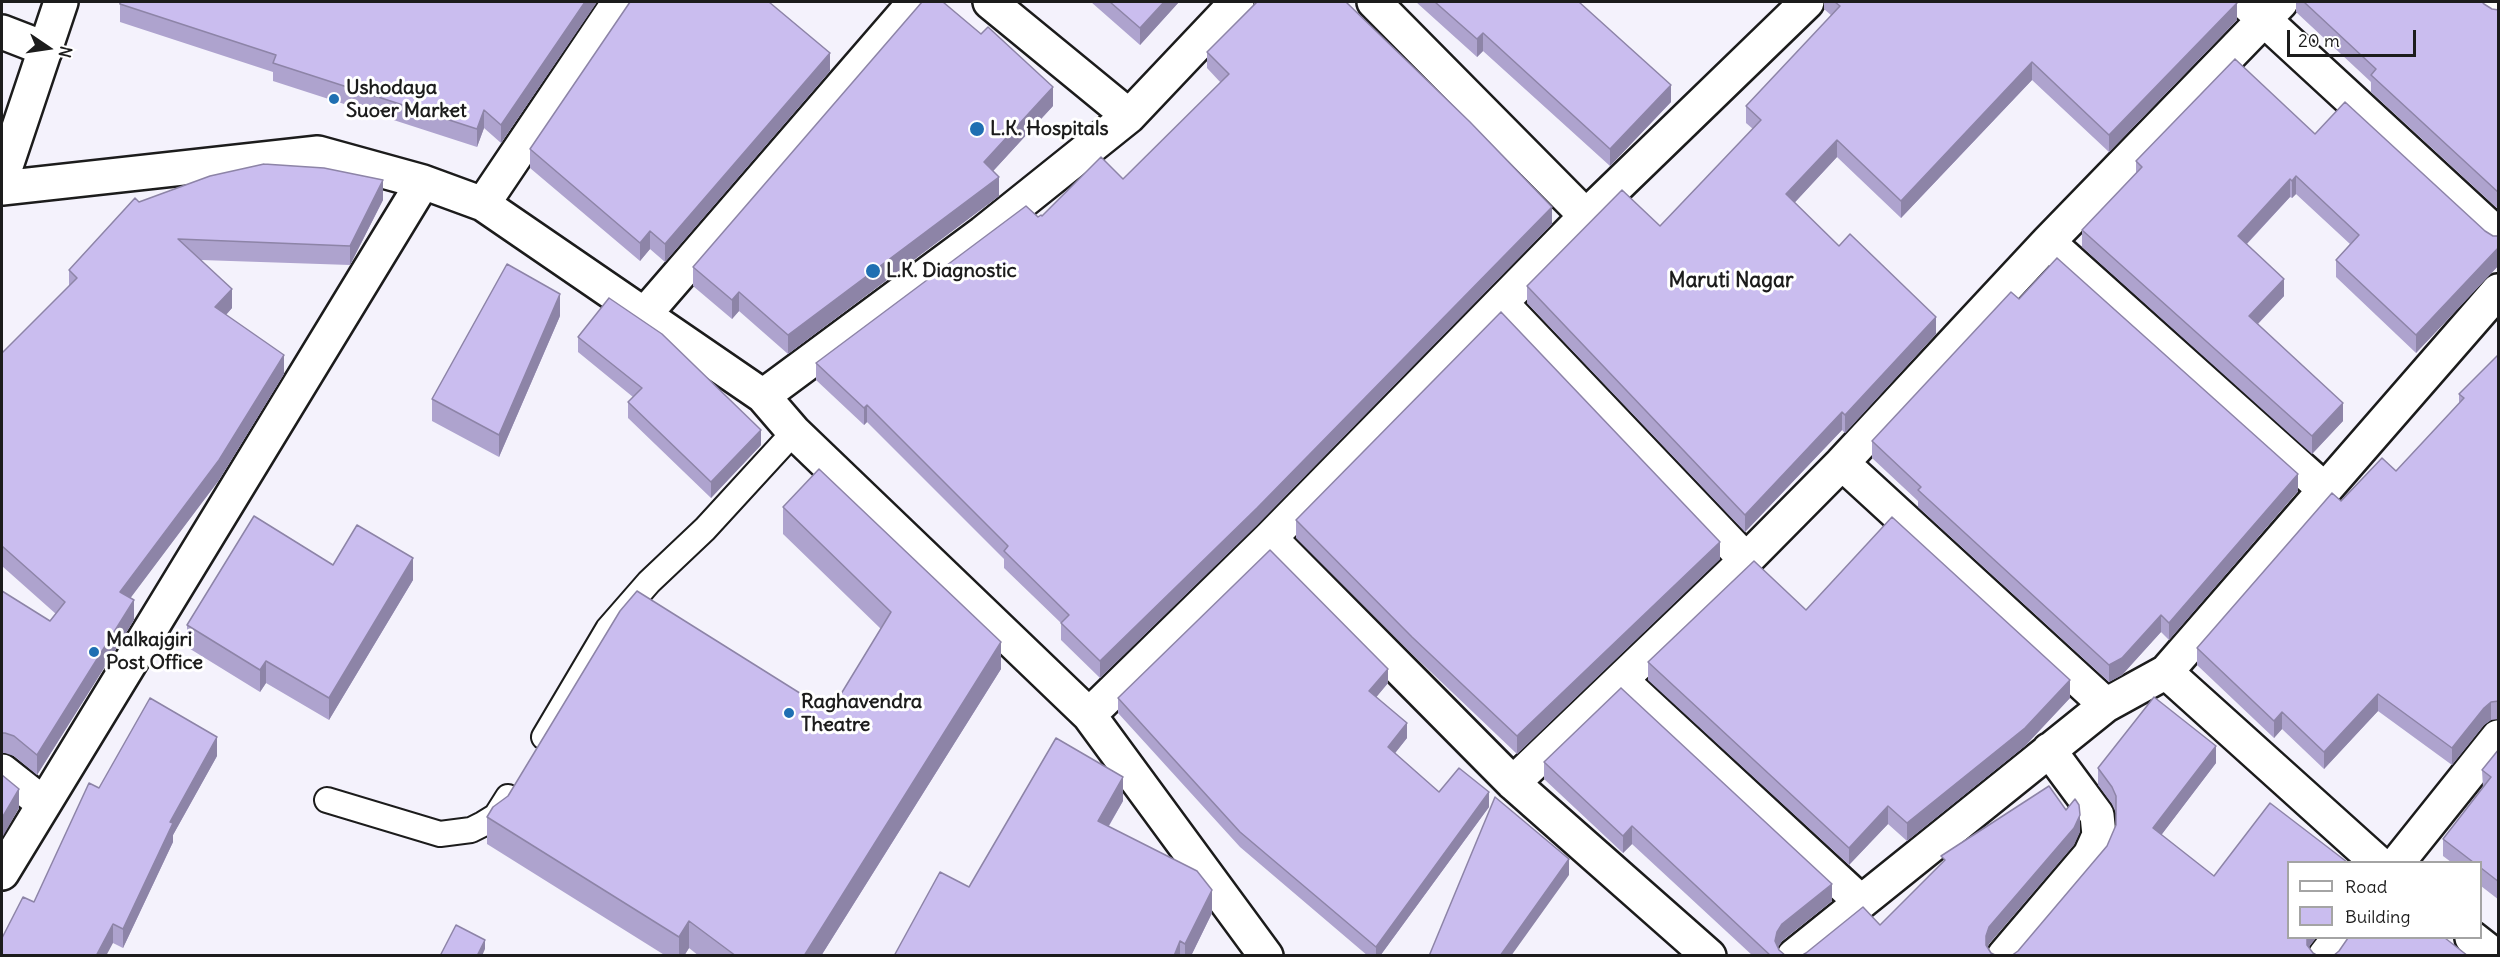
<!DOCTYPE html>
<style>
body{margin:0}
#map{position:relative;width:2500px;height:957px;overflow:hidden;background:#f4f2fc;font-family:Delius,sans-serif}
canvas{display:block}
.frame{position:absolute;inset:0;border:3px solid #1c1c1c;pointer-events:none}
.legend{position:absolute;left:2287px;top:861px;width:195px;height:78px;box-sizing:border-box;background:#fff;border:2px solid #a4a4a4;margin:0;padding:8px 10px;list-style:none;font-size:18px;color:#1c1c1c}
.legend li{display:flex;align-items:center;gap:12px;height:30px}
.legend b{width:30px;border:2px solid #a4a4a4}
.north{position:absolute;left:18px;top:18px;width:60px;height:60px;-webkit-text-stroke:4px #fff;paint-order:stroke;rotate:103deg;font-size:16px;font-weight:700;line-height:24px;text-align:center;color:#1c1c1c}
.north::after{content:'';display:block;margin:auto;width:21px;height:27px;background:#1c1c1c;clip-path:polygon(50% 0,100% 100%,50% 72%,0 100%)}
.scale{position:absolute;left:2287px;top:30px;width:129px;height:27px;box-sizing:border-box;border:3px solid #1c1c1c;border-top:0;padding-left:8px;font-size:18px;line-height:21px;white-space:nowrap;color:#1c1c1c;-webkit-text-stroke:4px #fff;paint-order:stroke}
</style>
<div id="map">
<canvas width="2500" height="957"></canvas>
<div class="frame"></div>
<ul class="legend">
<li><b style="height:8px;background:#fff"></b>Road</li>
<li><b style="height:16px;background:#cabdef"></b>Building</li>
</ul>
<div class="north">N</div>
<div class="scale">20 m</div>
</div>
<script>
const ctx = document.querySelector('canvas').getContext('2d');
ctx.lineJoin = 'round';
const poly = rows => new Path2D(rows.map(r => 'M' + r).join(''));
function trace(path, color, width, dash) { ctx.strokeStyle = color; ctx.lineWidth = width; ctx.lineCap = dash ? 'butt' : 'round'; ctx.setLineDash(dash || []); ctx.stroke(path); }
function paint(path, color) { ctx.fillStyle = color; ctx.fill(path, 'evenodd'); }
function label(font, color, halo, rows, align = 'center') {
  ctx.font = font + ' Delius,sans-serif'; ctx.lineWidth = 6; ctx.setLineDash([]); ctx.textBaseline = 'middle'; ctx.strokeStyle = halo; ctx.fillStyle = color; for (const [text, x, y, turn = 0] of rows) {
    ctx.save(); ctx.translate(x, y); ctx.rotate((+turn || 0) * Math.PI / 180); ctx.textAlign = isNaN(turn) ? turn : align; if (halo) ctx.strokeText(text, 0, 0); ctx.fillText(text, 0, 0); ctx.restore();
  }
}
const lane = poly([
 [544,737,608,629,649,582,705,529,794,432],
 [327,800,440,834,471,830,483,824,496,816,508,797]
]);
const street = poly([
 [990,2,1129,116],
 [1374,2,1586,216],
 [2245,2,2498,235],
 [2492,2,2498,9],
 [2,32,46,49],
 [2,188,318,153,423,182,483,204,763,396,794,432,1089,715,1266,956],
 [483,204,619,2],
 [2048,242,2325,490],
 [1502,304,1746,560],
 [644,315,915,2],
 [763,396,983,233,1129,116,1237,2],
 [1842,463,2106,705],
 [1270,538,1513,783,1709,956],
 [2166,672,2377,862],
 [1621,680,1861,902],
 [1089,715,1270,538,1586,216,1807,2],
 [2,771,44,804],
 [1513,783,1746,560,1842,463,2048,242,2281,2],
 [2398,862,2498,737],
 [2,873,423,182],
 [2472,938,2495,956],
 [1794,956,2106,705,2166,672,2498,291],
 [2004,956,2090,855,2099,835,2097,815,2049,750],
 [2325,956,2339,938]
]);
const secondary = poly([
 [2,178,61,2]
]);
trace(lane, '#1c1c1c', 28);
trace(street, '#1c1c1c', 38);
trace(secondary, '#1c1c1c', 38);
trace(lane, '#fff', 24);
trace(street, '#fff', 33);
trace(secondary, '#fff', 33);
paint(poly([
 [120,2,597,2,501,143,484,128,477,147,273,81,273,72,120,22],
 [1091,2,1179,2,1140,45],
 [1254,2,1346,2,1552,224,1257,525,1100,678,1061,640,1061,623,1004,568,1004,559,867,422,864,425,816,380,816,363,1038,217,1042,216,1123,179,1221,83,1207,68,1207,52,1254,4],
 [1416,2,1579,2,1671,102,1610,166,1483,51,1477,57],
 [1824,2,2236,2,2237,20,2109,152,2032,80,1901,218,1837,157,1794,203,1839,246,1936,334,1845,433,1842,430,1745,532,1527,303,1527,286,1660,226,1753,129,1746,123,1746,106,1832,16,1824,9],
 [2296,2,2482,2,2484,4,2492,9,2499,10,2499,210,2371,92,2371,82,2296,12],
 [830,71,665,262,650,249,640,261,530,168,530,149],
 [1053,106,993,171,999,196,788,354,739,311,732,319,693,286,693,267],
 [2315,134,2485,231,2493,236,2499,236,2499,265,2416,353,2336,277,2336,260,2350,244,2296,194,2292,198,2290,197,2247,244,2284,296,2258,324,2343,421,2312,454,2082,247,2082,230,2136,173,2136,161],
 [383,200,350,265,201,260,232,308,226,315,284,374,219,480,130,598,134,620,37,775,14,756,5,753,2,753,2,591,50,621,56,614,2,566,2,353,69,286,69,270,139,202],
 [2019,299,2298,491,2169,640,2161,632,2122,675,2109,682,1918,507,1918,501,1872,458,1872,441],
 [560,316,499,457,432,421,432,399],
 [578,337,761,445,711,498,628,418,628,402,633,397,578,352],
 [2499,354,2499,719,2491,720,2484,725,2452,765,2378,711,2324,769,2282,729,2274,738,2197,665,2197,648,2341,501,2396,471,2459,403,2459,394],
 [783,507,1001,669,821,956,699,956,689,948,684,956,666,956,487,844,487,817,830,712,881,629,783,534],
 [1296,520,1720,559,1517,754,1412,654,1296,538],
 [333,565,413,580,329,720,266,683,260,692,187,647,187,625],
 [1806,610,2070,698,2025,746,1907,841,1888,824,1849,865,1648,680,1648,662],
 [1388,683,1376,697,1407,738,1395,753,1439,792,1489,807,1380,956,1368,956,1240,847,1118,713,1118,698],
 [2499,749,2499,900,2481,886,2481,862,2451,862,2443,856,2443,839,2483,788,2482,770],
 [217,756,173,835,173,842,123,948,113,943,99,788],
 [1544,762,1832,901,1782,941,1778,947,1779,950,1786,956,1753,956,1632,844,1623,853,1544,779],
 [2216,763,2161,835,2214,876,2289,938,2316,938,2309,947,2018,951,2107,846,2116,826,2116,813,2112,804,2098,785,2098,768],
 [1123,801,1109,826,1212,913,1191,956,894,956,969,887]
]), '#aea3ce');
paint(poly([
 [585,2,597,2,501,143,501,125],
 [1164,2,1179,2,1140,45,1140,28],
 [2237,3,2237,20,2109,152,2109,135],
 [1483,33,1483,51,1477,57,1477,39],
 [830,53,830,71,665,262,665,244],
 [2032,62,2032,80,1901,218,1901,201],
 [1671,85,1671,102,1610,166,1610,149],
 [1053,87,1053,106,984,181,984,162],
 [484,110,484,128,477,147,477,129],
 [1837,140,1837,157,1786,212,1786,194],
 [2296,176,2296,194,2292,198,2292,181],
 [999,177,999,196,788,354,788,335],
 [2290,179,2290,197,2238,253,2238,236],
 [383,180,383,200,350,265,350,246],
 [1552,207,1552,224,1257,525,1100,678,1100,661],
 [650,231,650,249,640,261,640,243],
 [2499,247,2499,265,2416,353,2416,335],
 [2284,279,2284,296,2249,333,2249,316],
 [232,289,232,308,215,327,215,307],
 [739,292,739,311,732,319,732,300],
 [560,294,560,316,499,457,499,435],
 [1936,317,1936,334,1845,433,1845,415],
 [284,355,284,374,219,480,120,612,120,592],
 [2343,403,2343,421,2312,454,2312,436],
 [867,405,867,422,864,425,864,408],
 [1842,412,1842,430,1745,532,1745,515],
 [761,430,761,445,711,498,711,482],
 [2298,474,2298,491,2169,640,2169,623],
 [1720,542,1720,559,1517,754,1517,736],
 [413,558,413,580,329,720,329,698],
 [134,600,134,620,37,775,37,755],
 [2161,615,2161,632,2122,675,2109,682,2109,665],
 [1001,642,1001,669,821,956,804,956],
 [266,661,266,683,260,692,260,670],
 [1388,669,1388,683,1369,706,1369,691],
 [2070,680,2070,698,2025,746,1907,841,1907,823],
 [2378,694,2378,711,2324,769,2324,752],
 [2491,702,2491,720,2484,725,2452,765,2452,748,2484,708],
 [2282,712,2282,729,2274,738,2274,721],
 [1407,723,1407,738,1388,762,1388,747],
 [217,737,217,756,173,835,173,842,123,948,123,929,170,822],
 [2216,746,2216,763,2153,846,2153,828],
 [1123,777,1123,801,1098,844,1098,821],
 [19,789,19,808,2,838,2,818],
 [1489,792,1489,807,1380,956,1376,956,1376,947],
 [1888,806,1888,824,1849,865,1849,848],
 [2080,815,2080,832,2074,845,1989,944,1986,953,1986,936,1989,927],
 [1632,826,1632,844,1623,853,1623,836],
 [1569,859,1569,875,1511,956,1500,956],
 [1832,884,1832,901,1782,941,1777,949,1775,941,1777,932,1782,924],
 [1212,890,1212,913,1191,956,1185,956,1185,944],
 [689,921,689,948,684,956,679,956,679,937],
 [113,924,113,943,106,956,96,956],
 [2307,938,2316,938,2310,945,2307,953],
 [485,940,485,949,482,956,477,956],
 [1180,941,1180,956,1174,956]
]), '#8d84a7');
const building = poly([
 [120,2,585,2,501,125,484,110,477,129,273,63,276,55,120,4,120,2],
 [630,2,769,2,830,53,665,244,650,231,640,243,530,149,630,2],
 [922,2,943,2,981,34,988,27,1053,87,984,162,999,177,788,335,739,292,732,300,693,267,922,2],
 [1110,2,1164,2,1140,28,1110,2],
 [1257,2,1346,2,1470,122,1552,207,1257,508,1100,661,1061,623,1069,615,1004,551,1008,546,867,405,864,408,816,363,1026,206,1038,217,1041,215,1042,216,1101,157,1123,179,1229,74,1207,52,1257,2],
 [1435,2,1579,2,1671,85,1610,149,1483,33,1477,39,1435,2],
 [1835,2,2236,2,2237,3,2109,135,2032,62,1901,201,1837,140,1786,194,1839,246,1850,234,1936,317,1845,415,1842,412,1745,515,1527,286,1622,190,1660,226,1761,120,1746,106,1840,6,1835,2],
 [2304,2,2482,2,2484,4,2492,9,2499,10,2499,193,2371,75,2376,69,2304,2],
 [2235,59,2315,134,2345,102,2485,231,2493,236,2499,236,2499,247,2416,335,2336,260,2359,235,2296,176,2292,181,2290,179,2238,236,2284,279,2249,316,2343,403,2312,436,2082,230,2142,167,2136,161,2235,59],
 [264,164,324,168,383,180,350,246,178,239,232,289,215,307,284,355,219,460,120,592,134,600,37,755,14,736,5,733,2,733,2,591,50,621,65,602,2,546,2,353,77,278,69,270,135,198,139,202,210,176,264,164],
 [2057,258,2298,474,2169,623,2161,615,2122,658,2109,665,1918,490,1921,487,1872,441,2011,292,2019,299,2057,258],
 [507,264,560,294,499,435,432,399,507,264],
 [609,298,662,334,761,430,711,482,628,402,642,388,578,337,609,298],
 [1501,312,1720,542,1517,736,1412,637,1296,520,1501,312],
 [2499,354,2499,701,2491,702,2484,708,2452,748,2378,694,2324,752,2282,712,2274,721,2197,648,2332,493,2341,501,2382,458,2396,471,2464,398,2459,394,2499,354],
 [819,469,1001,642,804,956,736,956,689,921,679,937,487,817,493,807,508,796,620,611,637,591,830,712,891,612,783,507,819,469],
 [254,516,333,565,357,525,413,558,329,698,266,661,260,670,187,625,254,516],
 [1892,517,2070,680,2025,728,1907,823,1888,806,1849,848,1648,662,1754,561,1806,610,1892,517],
 [1270,550,1388,669,1369,691,1407,723,1388,747,1439,792,1459,768,1489,792,1376,947,1240,832,1118,698,1270,550],
 [1621,688,1832,884,1782,924,1777,932,1775,941,1779,950,1786,956,1771,956,1632,826,1623,836,1544,762,1621,688],
 [2154,697,2216,746,2153,828,2214,876,2270,803,2347,862,2289,862,2289,938,2307,938,2307,945,2313,953,2318,956,2011,956,2018,951,2107,846,2116,825,2116,796,2112,787,2098,768,2154,697],
 [150,698,217,737,170,822,173,823,123,929,113,924,96,956,2,956,2,938,23,897,34,902,89,783,99,788,150,698],
 [1056,738,1123,777,1098,821,1197,871,1212,890,1185,944,1180,941,1174,956,894,956,940,872,969,887,1056,738],
 [2499,749,2499,882,2481,868,2481,862,2473,862,2443,839,2491,777,2482,770,2499,749],
 [2,775,19,789,2,818,2,775],
 [2049,786,2066,810,2075,799,2079,805,2080,815,2074,828,1989,927,1986,936,1986,945,1991,953,1997,956,1801,956,1806,953,1863,907,1880,925,1945,860,1941,856,2049,786],
 [1495,797,1569,859,1500,956,1429,956,1495,797],
 [456,925,485,940,477,956,440,956,456,925],
 [2348,938,2445,938,2468,956,2333,956,2339,951,2348,938]
]);
paint(building, '#cabdef');
trace(building, '#8d84a7', 1.5);
for (const [x, y, r, color] of [
 [334,99,6,"#1f6fb2"],
 [977,129,8,"#1f6fb2"],
 [873,271,8,"#1f6fb2"],
 [94,652,6,"#1f6fb2"],
 [789,713,6,"#1f6fb2"]
]) { const dot = new Path2D(); dot.arc(x, y, r, 0, 2 * Math.PI); ctx.fillStyle = color; ctx.fill(dot); trace(dot, '#fff', 2); }
label('bold 20px', '#1c1c1c', '#fff', [
 ["Ushodaya",346,88],
 ["Suoer Market",346,111],
 ["L.K. Hospitals",990,129],
 ["L.K. Diagnostic",886,271],
 ["Malkajgiri",106,640],
 ["Post Office",106,663],
 ["Raghavendra",801,702],
 ["Theatre",801,725]
], 'left');
label('bold 21px', '#1c1c1c', '#fff', [
 ["Maruti Nagar",1731,281]
]);
</script>
